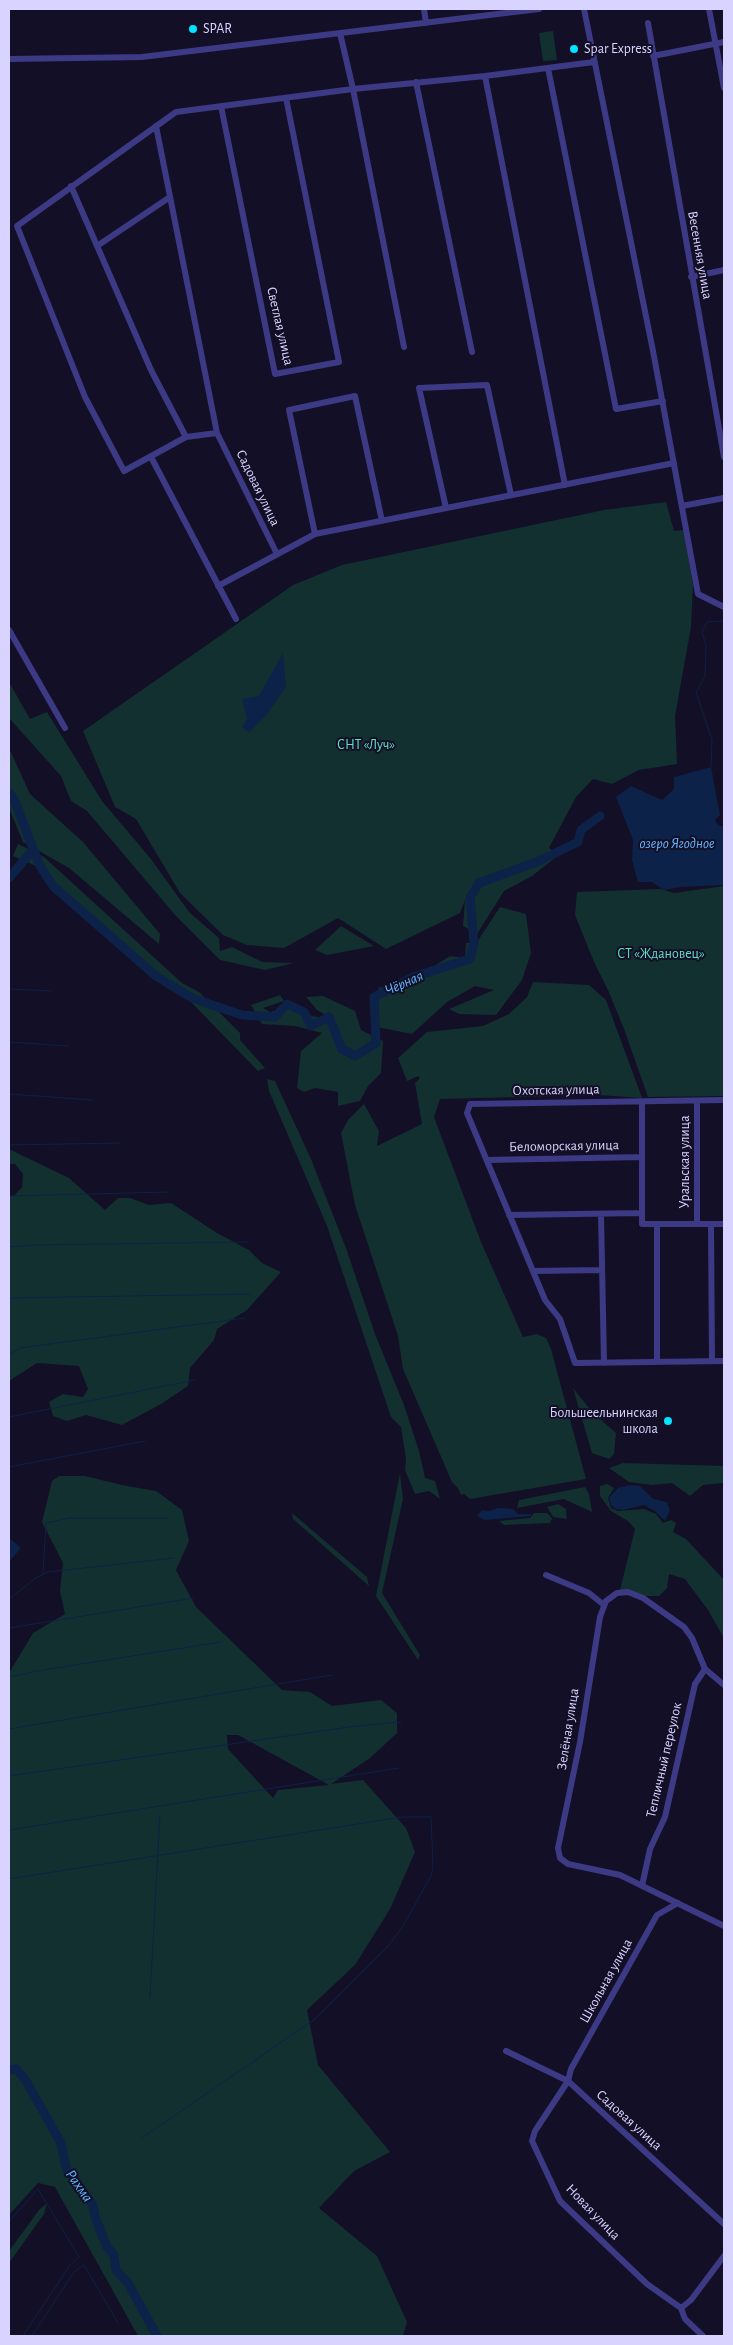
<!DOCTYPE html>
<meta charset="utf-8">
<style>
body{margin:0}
#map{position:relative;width:733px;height:2345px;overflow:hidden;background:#130f26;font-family:"Alegreya Sans",sans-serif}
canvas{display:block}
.frame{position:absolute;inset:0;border:10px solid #d9d4ff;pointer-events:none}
</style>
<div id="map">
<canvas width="733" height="2345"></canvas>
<div class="frame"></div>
</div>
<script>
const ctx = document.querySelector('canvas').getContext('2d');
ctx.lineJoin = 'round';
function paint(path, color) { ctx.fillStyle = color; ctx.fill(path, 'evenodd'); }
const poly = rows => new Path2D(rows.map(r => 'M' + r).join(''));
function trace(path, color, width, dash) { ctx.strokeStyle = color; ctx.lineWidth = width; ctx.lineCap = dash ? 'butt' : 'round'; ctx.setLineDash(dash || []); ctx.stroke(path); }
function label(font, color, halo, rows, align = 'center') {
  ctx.font = font + ' "Alegreya Sans",sans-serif'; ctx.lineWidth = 4; ctx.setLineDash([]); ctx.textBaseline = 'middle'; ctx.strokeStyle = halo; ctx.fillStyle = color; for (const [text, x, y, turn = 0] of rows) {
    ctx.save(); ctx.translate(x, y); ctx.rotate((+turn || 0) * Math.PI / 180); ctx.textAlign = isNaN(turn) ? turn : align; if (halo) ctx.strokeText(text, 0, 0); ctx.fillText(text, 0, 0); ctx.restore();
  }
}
paint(poly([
 [553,31,557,60,543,61,539,33],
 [666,502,674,531,684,530,693,586,691,627,675,716,677,764,639,770,612,784,593,779,576,797,549,848,559,855,532,876,504,891,477,934,463,926,465,900,460,913,386,949,338,918,284,948,247,945,223,935,180,893,136,819,115,807,83,731,293,585,342,565,604,510],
 [9,682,30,719,47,712,102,801,151,859,189,912,219,938,220,951,232,947,262,962,294,963,265,970,220,960,175,915,87,811,71,801,61,776,9,718],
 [9,748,30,794,83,842,160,934,159,944,69,868,23,842,9,808],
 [18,844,44,857,182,983,199,992,240,1033,240,1040,265,1068,258,1071,189,1000,165,987,36,866,13,856],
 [724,886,724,1096,648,1097,624,1029,608,990,594,962,575,915,577,892,661,889,674,893],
 [500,907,526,914,531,953,522,980,496,1015,459,1014,449,1009,494,990,475,986,447,1002,412,1034,372,1026,379,987,397,989,450,956,465,958,466,943,477,942],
 [341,926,374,946,327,955,315,950],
 [533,982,589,985,606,1000,642,1098,599,1095,440,1099,434,1117,481,1242,523,1337,537,1334,546,1338,551,1349,586,1479,470,1499,464,1494,461,1495,458,1488,452,1482,403,1369,398,1336,355,1205,341,1133,348,1120,364,1104,379,1131,377,1146,422,1124,415,1083,420,1078,418,1076,407,1081,398,1058,427,1032,483,1026,509,1014,527,997],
 [280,995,284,1001,263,1008,270,1012,297,1005,312,1016,335,1020,317,1010,306,997,323,996,355,1011,361,1030,383,1041,381,1073,368,1086,360,1101,338,1106,338,1092,315,1088,304,1092,297,1088,301,1051,322,1033,295,1026,262,1024,251,1005],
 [267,1079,275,1081,311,1159,346,1248,375,1334,404,1405,419,1451,425,1478,435,1481,440,1499,429,1491,415,1494,405,1470,406,1459,401,1427,391,1417,327,1226,269,1091],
 [9,1149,69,1178,105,1210,118,1198,130,1198,149,1205,171,1203,217,1233,249,1250,262,1263,281,1272,247,1310,217,1329,214,1340,190,1368,188,1386,161,1404,122,1425,86,1415,67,1421,53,1416,49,1402,63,1394,83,1397,88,1389,79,1366,37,1363,9,1381,9,1196,14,1196,22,1187,23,1174,15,1164,9,1164],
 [573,1388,593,1413,616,1433,614,1454,609,1459,592,1453],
 [623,1463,724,1466,724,1483,703,1485,690,1496,672,1483,652,1485,629,1482,609,1468],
 [400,1473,403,1499,382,1593,420,1655,418,1660,376,1596],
 [59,1476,85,1476,122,1485,156,1491,182,1510,189,1541,176,1570,196,1607,282,1690,310,1692,332,1706,381,1700,397,1713,397,1733,370,1758,331,1784,363,1780,406,1828,415,1852,390,1909,355,1965,307,2010,318,2065,390,2152,354,2171,319,2208,377,2256,407,2322,403,2336,138,2336,55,2187,38,2183,9,2215,9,1673,33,1633,65,1614,60,1591,63,1563,42,1522,52,1481],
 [227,1735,238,1735,329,1785,278,1790,273,1798,228,1749],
 [607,1484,614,1488,608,1498,611,1508,618,1511,644,1509,656,1514,663,1523,671,1520,676,1523,673,1532,686,1539,724,1580,724,1638,708,1610,685,1579,669,1574,667,1588,659,1596,644,1596,620,1590,635,1529,628,1521,611,1511,600,1496,600,1486],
 [585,1487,589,1494,592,1512,564,1499,517,1508,519,1500],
 [558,1504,566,1509,567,1519,553,1517,547,1507],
 [292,1513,367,1577,369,1586,293,1519],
 [534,1513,547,1513,552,1518,550,1523,504,1525,499,1521,530,1518],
 [47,2203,44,2214,9,2263,9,2251,39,2210]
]), '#12302f');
paint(poly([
 [283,653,286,687,267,714,249,733,242,727,247,719,242,699,259,696],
 [711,767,720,815,715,820,718,825,724,827,724,885,681,887,664,890,652,882,638,882,632,860,633,840,616,797,631,786,662,800,674,789,674,777],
 [630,1485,640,1486,653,1499,667,1502,670,1510,665,1521,655,1511,644,1505,623,1510,616,1509,611,1505,609,1498,618,1488],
 [498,1508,513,1509,518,1514,531,1514,531,1516,485,1520,477,1516,482,1510,489,1511],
 [9,1538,21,1548,9,1562]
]), '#0c2248');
trace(poly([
 [711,767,712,740,696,692,705,676,706,645,702,632,707,622,724,621],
 [9,989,52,991],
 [9,1042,69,1046],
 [9,1094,92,1100],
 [9,1145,119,1143],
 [9,1196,169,1192],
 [9,1247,31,1245,248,1242],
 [9,1298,250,1294],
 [9,1355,20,1348,245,1318],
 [9,1417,195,1380],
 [9,1467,145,1441],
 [43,1574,46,1523,69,1518,168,1518],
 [9,1599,37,1577,48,1572,174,1558],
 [9,1628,194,1598],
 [9,1677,43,1670,221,1642],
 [9,1729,332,1675],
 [9,1776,356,1726,401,1722],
 [9,1830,399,1768],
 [9,1879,402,1817,431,1817,433,1867,431,1876,403,1926,388,1946,315,2019,142,2138],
 [150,1997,160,1814],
 [9,2221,38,2189,79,2257,70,2265,23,2336],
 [32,2336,74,2272,84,2265,118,2323]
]), '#0c2248', 1);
trace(poly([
 [9,793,14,799,40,866,53,886,156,976,192,998,242,1015,275,1017,287,1004,304,1012,311,1026,329,1017,342,1049,355,1056,376,1043,374,997,413,977,470,959,474,943,470,898,479,883,539,861,578,842,581,830,600,816],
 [9,878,33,850],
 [9,2070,16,2069,25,2079,61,2143,66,2168,93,2205,95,2217,107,2247,114,2255,116,2270,128,2283,157,2336]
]), '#0c2248', 9);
trace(poly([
 [424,9,426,23],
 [584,9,653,351,698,594,724,607],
 [709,9,724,88],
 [648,23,724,457],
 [340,33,353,89,404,347],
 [653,56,724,42],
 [9,59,142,57,539,9],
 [548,68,616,409,663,401],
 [485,76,565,485],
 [416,82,472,352],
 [221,106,275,374,339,362,286,98],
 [156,126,217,433,277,554],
 [71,186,151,370,186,437],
 [97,246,170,197],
 [691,277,724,270],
 [217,433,186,437,124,471,85,397,17,226,176,112,353,89,485,76,594,62],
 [151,457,236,619],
 [682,506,724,498],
 [446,508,419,388,487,385,511,495],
 [315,534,289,410,355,396,382,521],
 [218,586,315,534,674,463],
 [9,630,65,728],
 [724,1100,470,1104,467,1113,545,1300,560,1319,575,1363,724,1361],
 [697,1101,697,1224],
 [642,1102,642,1224,724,1224],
 [487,1160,642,1157],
 [601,1214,604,1363],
 [509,1215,642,1213],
 [657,1224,657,1362],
 [711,1224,712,1361],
 [533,1271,602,1270],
 [546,1575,589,1593,604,1605],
 [724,1685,705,1669,692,1638,684,1627,643,1598,628,1592,617,1593,606,1601,600,1617,580,1742,558,1848,560,1858,568,1864,620,1875,724,1926],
 [642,1886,650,1849,665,1817,695,1684,705,1669],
 [678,1903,657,1915,571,2069,568,2081,535,2131,532,2141,560,2201,647,2284,681,2308,685,2319,703,2336],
 [506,2051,568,2081,724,2224],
 [681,2308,691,2300,724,2256]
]), '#3d3a85', 6);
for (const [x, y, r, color] of [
 [193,29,5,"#00e5ff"],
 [574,49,5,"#00e5ff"],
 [668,1421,5,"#00e5ff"]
]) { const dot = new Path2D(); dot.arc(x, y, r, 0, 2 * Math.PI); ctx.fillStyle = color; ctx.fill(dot); trace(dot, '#130f26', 2); }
label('14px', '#d9d4ff', '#130f26', [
 ["SPAR",203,29],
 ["Spar Express",584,49],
 ["Большеельнинская",658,1413,"right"],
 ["школа",658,1429,"right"]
], 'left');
label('14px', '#d9d4ff', '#130f26', [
 ["Весенняя улица",700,255,80],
 ["Светлая улица",280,326,77],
 ["Садовая улица",258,488,64],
 ["Охотская улица",556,1090,-1],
 ["Беломорская улица",564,1146,-1],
 ["Уральская улица",685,1162,-90],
 ["Зелёная улица",568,1729,-81],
 ["Тепличный переулок",664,1760,-77],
 ["Школьная улица",606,1981,-61],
 ["Садовая улица",629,2120,42],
 ["Новая улица",593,2212,46]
]);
label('14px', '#5fe0c0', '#130f26', [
 ["СНТ «Луч»",366,745],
 ["СТ «Ждановец»",661,954]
]);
label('italic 15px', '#62b6ff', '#130f26', [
 ["озеро Ягодное",677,843],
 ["Чёрная",404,983,-24],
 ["Рахма",79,2186,55]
]);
</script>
